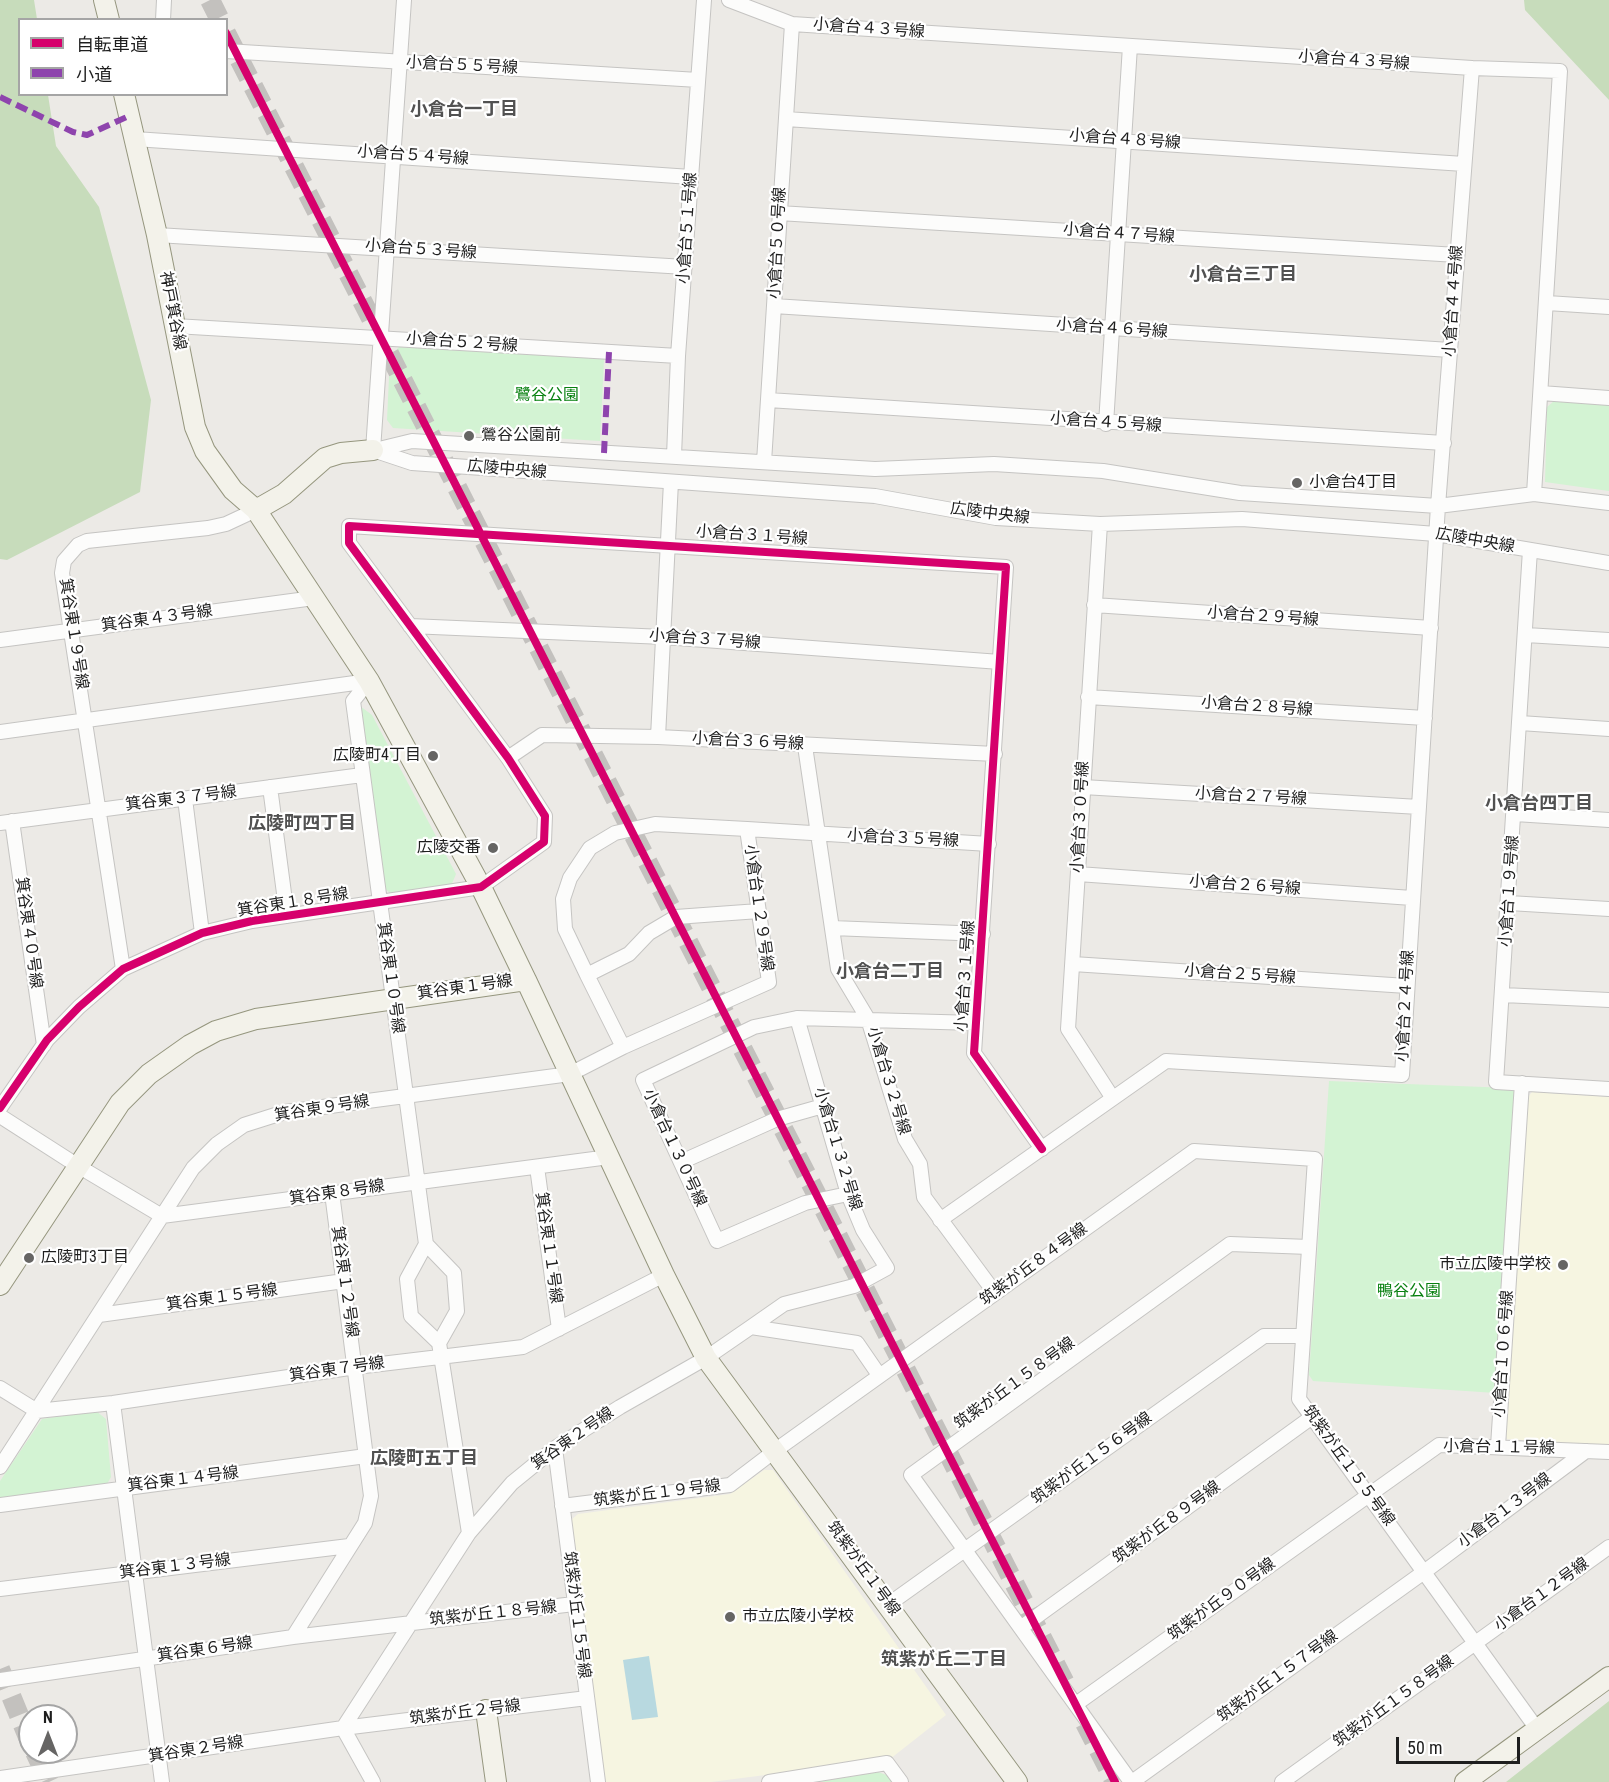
<!DOCTYPE html>
<meta charset="utf-8">
<style>
body{margin:0}
#map{position:relative;width:1609px;height:1782px;overflow:hidden;background:#eceae6;font-family:"Roboto Condensed","Noto Sans JP",sans-serif}
canvas{display:block}
.legend{position:absolute;left:18px;top:18px;width:210px;height:78px;box-sizing:border-box;background:#fff;border:2px solid #a5a5a5;margin:0;padding:8px 10px;list-style:none;font-size:18px;color:#1e1e1e}
.legend li{display:flex;align-items:center;gap:12px;height:30px}
.legend b{width:30px;border:2px solid #a5a5a5}
.north{position:absolute;left:18px;top:1704px;width:60px;height:60px;box-sizing:border-box;background:#fff;border:2px solid #a5a5a5;border-radius:50%;rotate:0deg;font-size:16px;font-weight:700;line-height:24px;text-align:center;color:#1e1e1e}
.north::after{content:'';display:block;margin:auto;width:21px;height:27px;background:#666564;clip-path:polygon(50% 0,100% 100%,50% 72%,0 100%)}
.scale{position:absolute;left:1396px;top:1737px;width:124px;height:27px;box-sizing:border-box;border:3px solid #1e1e1e;border-top:0;padding-left:8px;font-size:18px;line-height:21px;white-space:nowrap;color:#1e1e1e;-webkit-text-stroke:4px #fff;paint-order:stroke}
</style>
<div id="map">
<canvas width="1609" height="1782"></canvas>
<ul class="legend">
<li><b style="height:8px;background:#d6006c"></b>自転車道</li>
<li><b style="height:8px;background:#8e44ad"></b>小道</li>
</ul>
<div class="north">N</div>
<div class="scale">50 m</div>
</div>
<script>
const ctx = document.querySelector('canvas').getContext('2d');
ctx.lineJoin = 'round';
function paint(path, color) { ctx.fillStyle = color; ctx.fill(path, 'evenodd'); }
const poly = rows => new Path2D(rows.map(r => 'M' + r).join(''));
function trace(path, color, width, dash) { ctx.strokeStyle = color; ctx.lineWidth = width; ctx.lineCap = dash ? 'butt' : 'round'; ctx.setLineDash(dash || []); ctx.stroke(path); }
function label(font, color, halo, rows, align = 'center') {
  ctx.font = font + ' "Roboto Condensed","Noto Sans JP",sans-serif'; ctx.lineWidth = 4.5; ctx.setLineDash([]); ctx.textBaseline = 'middle'; ctx.strokeStyle = halo; ctx.fillStyle = color; for (const [text, x, y, turn = 0] of rows) {
    ctx.save(); ctx.translate(x, y); ctx.rotate((+turn || 0) * Math.PI / 180); ctx.textAlign = isNaN(turn) ? turn : align; if (halo) ctx.strokeText(text, 0, 0); ctx.fillText(text, 0, 0); ctx.restore();
  }
}
paint(poly([
 [1532,1092,1609,1097,1609,1446,1507,1439,1505,1434,1528,1097],
 [764,1470,773,1470,946,1715,890,1759,711,1782,605,1782,571,1520,578,1514,730,1494]
]), '#f6f5e1');
paint(poly([
 [0,0,34,0,37,19,20,20,20,94,48,95,56,146,99,207,151,400,140,492,7,560,0,559],
 [1524,0,1609,0,1609,100,1525,10],
 [1609,1701,1609,1782,1506,1782]
]), '#c7dcbb');
paint(poly([
 [399,347,604,359,600,441,393,428,387,420,390,356],
 [1554,401,1609,404,1609,491,1545,482,1547,407],
 [360,706,372,715,456,874,451,886,391,894,383,887],
 [1329,1081,1510,1088,1516,1092,1496,1393,1313,1381,1309,1375],
 [96,1411,106,1419,111,1477,106,1486,0,1499,0,1481,42,1419],
 [878,1772,889,1776,893,1782,819,1782]
]), '#d3f3d3');
paint(poly([
 [649,1656,658,1717,632,1720,623,1660]
]), '#b8d9e0');
trace(poly([
 [210,0,220,20],
 [226,33,1069,1691],
 [0,1669,30,1742],
 [1085,1723,1115,1782],
 [35,1752,49,1782]
]), '#c3c1be', 20, [20, 10]);
const street = poly([
 [729,0,792,24,1472,68,1560,71,1534,494],
 [163,20,164,0],
 [226,51,698,80],
 [786,119,1464,164],
 [135,139,691,177],
 [779,213,1457,255],
 [157,235,685,267],
 [1547,303,1609,307],
 [774,306,1450,350],
 [175,326,678,356],
 [1541,393,1609,398],
 [768,400,1444,443],
 [1106,424,1130,46],
 [373,450,412,463,875,496,996,518,1100,524,1242,519,1436,534,1609,563],
 [373,450,404,0],
 [375,450,412,441,875,469,994,464,1103,471,1240,493,1438,506,1534,494,1609,503],
 [674,456,678,356,704,0],
 [764,462,792,24],
 [1100,524,1068,1029,1112,1097],
 [1530,550,1496,1082,1609,1089],
 [1094,605,1431,628],
 [410,626,664,637,1000,662],
 [1526,635,1609,640],
 [0,640,314,598],
 [369,681,353,701,426,1244,407,1279,411,1316,439,1343,469,1533],
 [1088,697,1425,718],
 [1520,723,1609,729],
 [0,732,369,681],
 [658,737,671,482],
 [805,746,838,969,868,1019,905,1139,920,1164,924,1197,995,1293],
 [508,758,542,735,658,737,995,754],
 [270,787,287,916],
 [1083,787,1419,807],
 [185,799,202,933],
 [1515,814,1609,820],
 [12,821,44,1045],
 [0,823,362,775],
 [1078,874,1412,898],
 [1509,903,1609,909],
 [832,928,983,934],
 [1073,964,1407,986],
 [123,969,62,573,64,561,78,545,87,541,208,528,226,524,256,510],
 [587,975,565,929,563,899,570,878,590,848,615,833,655,824,747,829],
 [1503,995,1609,1000],
 [797,1018,754,1027,643,1080,717,1241,805,1203,848,1194],
 [623,1047,587,975,629,954,649,933,676,917,759,911],
 [0,1108,47,1040,79,1007,123,969,202,933,252,921,481,887,544,842,545,816,508,758,349,543,349,526,1006,567,974,1053,1042,1149],
 [0,1116,78,1166,162,1216,609,1157],
 [681,1162,777,1119,823,1106],
 [537,1167,559,1329],
 [940,1220,1166,1061,1402,1075,1438,506,1472,68],
 [426,1244,454,1273,457,1311,439,1343],
 [99,1315,344,1281],
 [751,1327,784,1304,854,1286,887,1268,863,1230,848,1194,797,1018,976,1023],
 [0,1388,37,1411,113,1403,356,1367,523,1347,664,1275],
 [113,1403,162,1782],
 [1498,1446,1522,1083],
 [555,1448,598,1782],
 [0,1467,193,1168,217,1144,244,1125,285,1112,570,1074,623,1047,769,982,747,829,989,844],
 [0,1505,366,1456],
 [562,1506,730,1485,776,1450,1194,1151,1315,1159,1299,1399,1537,1729],
 [0,1589,349,1546],
 [889,1604,1264,1336,1303,1336],
 [1022,1627,1312,1417],
 [293,1637,365,1523,371,1496,332,1193],
 [0,1680,293,1637,574,1604],
 [1076,1704,1439,1445,1609,1452],
 [0,1778,343,1728,469,1533,512,1483,555,1448,620,1407,706,1358,751,1327,857,1343,879,1375],
 [373,1782,343,1728,587,1698],
 [769,1782,887,1763,901,1782],
 [1131,1782,911,1475,1230,1244,1309,1247],
 [1132,1782,1424,1572,1586,1451],
 [1282,1782,1609,1547]
]);
const secondary = poly([
 [104,0,109,20],
 [256,510,284,494,325,458,341,453,373,450],
 [526,980,664,1275,706,1358,1017,1782],
 [0,1285,120,1103,149,1074,190,1045,216,1031,256,1019,526,980,481,887,369,681,256,510,233,490,205,451,195,427,157,235,124,94],
 [486,1710,496,1782],
 [1465,1782,1609,1677]
]);
trace(street, '#c5c4c2', 16);
trace(secondary, '#95967e', 22);
trace(street, '#fcfcfb', 14);
trace(secondary, '#f3f2ea', 20);
trace(poly([
 [0,97,73,132,87,135,129,116],
 [604,453,609,352]
]), '#8e44ad', 6, [12, 6]);
trace(poly([
 [226,33,1115,1782],
 [0,1108,47,1040,79,1007,123,969,202,933,252,921,481,887,544,842,545,816,508,758,349,543,349,526,1006,567,974,1053,1042,1149]
]), '#d6006c', 8);
for (const [x, y, r, color] of [
 [469,436,6,"#666564"],
 [1297,483,6,"#666564"],
 [433,756,6,"#666564"],
 [493,848,6,"#666564"],
 [29,1258,6,"#666564"],
 [1563,1265,6,"#666564"],
 [730,1617,6,"#666564"]
]) { const dot = new Path2D(); dot.arc(x, y, r, 0, 2 * Math.PI); ctx.fillStyle = color; ctx.fill(dot); trace(dot, '#fff', 2); }
label('16px', '#1e1e1e', '#fff', [
 ["小倉台４３号線",869,29,4],
 ["小倉台４３号線",1354,61,4],
 ["小倉台５５号線",462,66,3],
 ["小倉台４８号線",1125,140,4],
 ["小倉台５４号線",413,156,4],
 ["小倉台５１号線",688,228,-86],
 ["小倉台４７号線",1119,234,4],
 ["小倉台５０号線",778,243,-87],
 ["小倉台５３号線",421,250,4],
 ["小倉台４４号線",1454,301,-86],
 ["神戸箕谷線",172,311,79],
 ["小倉台４６号線",1112,329,4],
 ["小倉台５２号線",462,343,4],
 ["小倉台４５号線",1106,423,4],
 ["広陵中央線",507,470,5],
 ["広陵中央線",990,514,7],
 ["小倉台３１号線",752,536,4],
 ["広陵中央線",1475,541,10],
 ["小倉台２９号線",1263,617,4],
 ["箕谷東４３号線",157,619,-8],
 ["箕谷東１９号線",73,634,81],
 ["小倉台３７号線",705,640,4],
 ["小倉台２８号線",1257,707,4],
 ["小倉台３６号線",748,742,3],
 ["小倉台２７号線",1251,797,3],
 ["箕谷東３７号線",181,799,-7],
 ["小倉台３０号線",1081,817,-87],
 ["小倉台３５号線",903,839,3],
 ["小倉台２６号線",1245,886,4],
 ["小倉台１９号線",1510,891,-86],
 ["箕谷東１８号線",293,903,-9],
 ["小倉台１２９号線",758,908,82],
 ["箕谷東４０号線",28,933,82],
 ["小倉台２５号線",1240,975,4],
 ["小倉台３１号線",966,976,-86],
 ["箕谷東１０号線",390,978,82],
 ["箕谷東１号線",465,988,-8],
 ["小倉台２４号線",1406,1006,-87],
 ["小倉台３２号線",888,1081,73],
 ["箕谷東９号線",322,1109,-9],
 ["小倉台１３０号線",674,1148,65],
 ["小倉台１３２号線",837,1149,73],
 ["箕谷東８号線",337,1193,-8],
 ["箕谷東１１号線",548,1248,82],
 ["筑紫が丘８４号線",1034,1265,-36],
 ["箕谷東１２号線",344,1282,82],
 ["箕谷東１５号線",222,1298,-8],
 ["小倉台１０６号線",1504,1354,-86],
 ["箕谷東７号線",337,1370,-8],
 ["筑紫が丘１５８号線",1015,1384,-36],
 ["箕谷東２号線",573,1439,-35],
 ["小倉台１１号線",1499,1448,1],
 ["筑紫が丘１５６号線",1092,1459,-36],
 ["筑紫が丘１５５号線",1348,1466,54],
 ["箕谷東１４号線",183,1480,-7],
 ["筑紫が丘１９号線",657,1494,-7],
 ["小倉台１３号線",1505,1511,-37],
 ["筑紫が丘８９号線",1167,1523,-36],
 ["箕谷東１３号線",175,1567,-7],
 ["筑紫が丘１号線",863,1569,54],
 ["小倉台１２号線",1542,1595,-36],
 ["筑紫が丘９０号線",1222,1600,-36],
 ["筑紫が丘１８号線",493,1614,-6],
 ["筑紫が丘１５号線",576,1615,83],
 ["箕谷東６号線",205,1650,-8],
 ["筑紫が丘１５７号線",1278,1677,-36],
 ["筑紫が丘１５８号線",1394,1702,-36],
 ["筑紫が丘２号線",465,1713,-7],
 ["箕谷東２号線",196,1750,-9]
]);
label('16px', '#088010', '#fff', [
 ["鷺谷公園",547,396],
 ["鴨谷公園",1409,1292]
]);
label('16px', '#1e1e1e', '#fff', [
 ["鶯谷公園前",481,436],
 ["小倉台4丁目",1309,483],
 ["広陵町4丁目",421,756,"right"],
 ["広陵交番",481,848,"right"],
 ["広陵町3丁目",41,1258],
 ["市立広陵中学校",1551,1265,"right"],
 ["市立広陵小学校",742,1617]
], 'left');
label('bold 18px', '#515151', '#fff', [
 ["小倉台一丁目",464,110],
 ["小倉台三丁目",1243,275],
 ["小倉台四丁目",1539,804],
 ["広陵町四丁目",302,824],
 ["小倉台二丁目",890,972],
 ["広陵町五丁目",424,1459],
 ["筑紫が丘二丁目",944,1660]
]);
</script>
